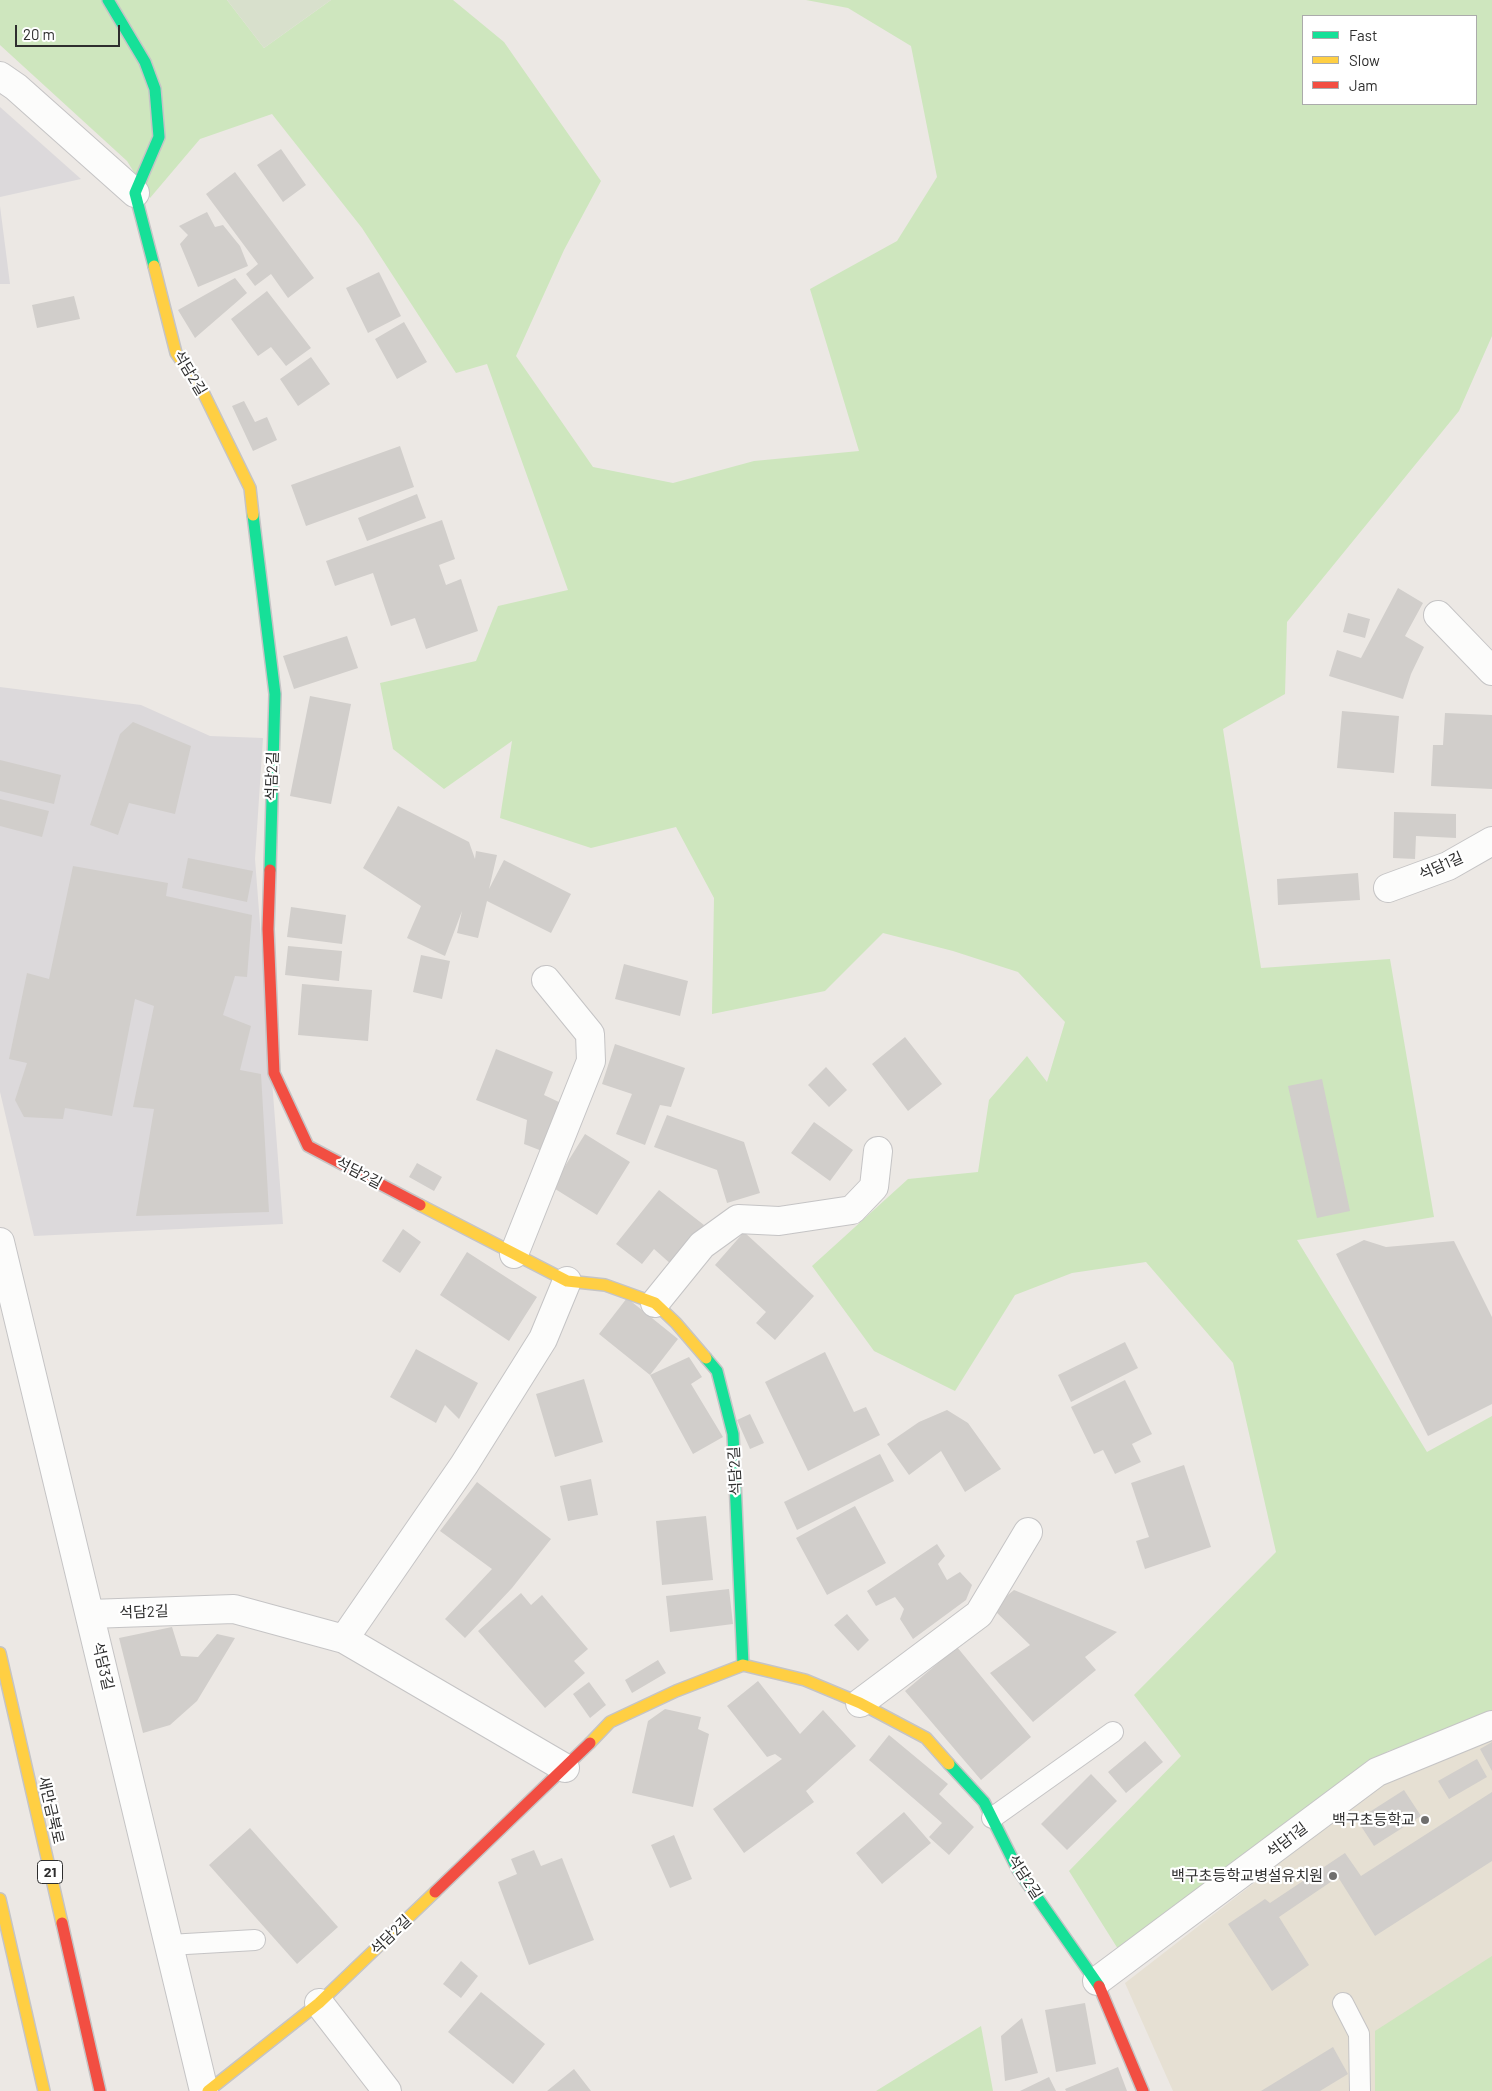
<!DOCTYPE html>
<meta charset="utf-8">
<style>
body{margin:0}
#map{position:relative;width:1492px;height:2091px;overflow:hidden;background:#ece8e4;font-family:Barlow,sans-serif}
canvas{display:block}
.legend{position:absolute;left:1302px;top:15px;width:175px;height:90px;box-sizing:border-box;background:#fff;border:1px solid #ababab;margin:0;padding:6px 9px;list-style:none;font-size:15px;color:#2e2e2e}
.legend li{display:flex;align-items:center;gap:10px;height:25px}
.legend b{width:25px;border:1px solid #ababab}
.scale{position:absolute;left:15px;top:25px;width:105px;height:22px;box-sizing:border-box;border:2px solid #2e2e2e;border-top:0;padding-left:6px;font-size:15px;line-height:18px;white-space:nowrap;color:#2e2e2e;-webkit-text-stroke:4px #fff;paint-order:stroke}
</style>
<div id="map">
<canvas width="1492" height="2091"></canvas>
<ul class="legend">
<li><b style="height:6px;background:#16e098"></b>Fast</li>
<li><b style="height:6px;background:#ffcf43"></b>Slow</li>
<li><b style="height:6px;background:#f24e42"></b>Jam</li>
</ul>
<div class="scale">20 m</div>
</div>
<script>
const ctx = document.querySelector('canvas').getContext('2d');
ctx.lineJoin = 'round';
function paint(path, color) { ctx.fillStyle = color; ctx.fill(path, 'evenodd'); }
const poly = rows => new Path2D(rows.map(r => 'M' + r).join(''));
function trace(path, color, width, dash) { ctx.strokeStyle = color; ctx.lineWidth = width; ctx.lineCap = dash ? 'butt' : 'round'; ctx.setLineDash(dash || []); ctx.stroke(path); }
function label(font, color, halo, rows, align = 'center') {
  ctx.font = font + ' Barlow,"Noto Sans KR",sans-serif'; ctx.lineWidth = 4.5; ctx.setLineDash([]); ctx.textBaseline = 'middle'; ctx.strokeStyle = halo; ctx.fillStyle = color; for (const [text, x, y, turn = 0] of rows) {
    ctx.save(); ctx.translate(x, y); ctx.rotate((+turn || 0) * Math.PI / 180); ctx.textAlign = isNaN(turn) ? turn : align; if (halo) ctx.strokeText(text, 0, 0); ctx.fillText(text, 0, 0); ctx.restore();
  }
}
paint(poly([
 [0,107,81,179,0,197],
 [0,206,10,284,0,284],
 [0,687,141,705,210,736,263,738,255,859,283,1224,34,1236,0,1092]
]), '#dcd9db');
paint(poly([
 [1492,1735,1492,2091,1173,2091,1125,1983,1378,1787,1452,1751]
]), '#e6e0d3');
paint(poly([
 [0,0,227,0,264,48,331,0,453,0,504,42,601,181,564,250,516,356,593,467,673,483,754,461,859,451,810,289,897,241,937,177,911,46,848,8,806,0,1492,0,1492,336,1459,411,1287,622,1285,694,1223,729,1261,968,1390,959,1434,1217,1297,1240,1427,1452,1492,1416,1492,1721,1388,1751,1118,1949,1069,1871,1181,1756,1134,1695,1276,1552,1233,1363,1146,1262,1072,1273,1015,1295,955,1391,874,1351,812,1266,908,1179,978,1172,989,1100,1027,1056,1047,1082,1065,1022,1018,972,953,951,883,933,825,991,712,1014,714,898,676,827,591,848,500,818,512,741,444,789,393,749,380,683,476,661,498,606,568,590,487,364,456,373,362,228,272,114,200,139,150,198,127,161,0,45],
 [1303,16,1476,16,1476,104,1303,104],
 [1492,1956,1492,2091,1375,2091,1375,2031],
 [981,2026,993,2091,876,2091]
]), '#cee6be');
paint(poly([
 [227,0,331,0,264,48]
]), '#d8e0cc');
paint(poly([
 [281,149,306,185,283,202,257,165],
 [235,172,314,278,288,298,271,274,255,286,246,274,258,264,206,194],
 [207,212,215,227,223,225,240,246,248,266,198,287,180,244,188,235,179,226],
 [379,272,401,316,368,333,346,288],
 [235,278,247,293,195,338,178,310],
 [267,291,311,348,286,366,271,347,258,356,231,319],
 [74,296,80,319,37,328,32,305],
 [404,322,427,362,397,379,375,339],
 [311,357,330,384,298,406,280,379],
 [244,401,255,422,267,417,277,440,253,451,232,406],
 [400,446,414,487,306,526,291,485],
 [417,494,426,518,367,541,358,518],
 [442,520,455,559,439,565,446,585,461,579,478,631,426,649,415,618,391,626,373,573,335,586,326,561],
 [1398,588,1423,603,1405,636,1424,647,1411,674,1403,699,1329,676,1337,650,1361,658],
 [1348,613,1370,619,1365,638,1343,632],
 [347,636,358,668,294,689,283,656],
 [310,696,351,704,331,804,290,796],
 [1342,711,1399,716,1394,773,1337,768],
 [1445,713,1492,715,1492,789,1431,786,1433,745,1443,745],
 [133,722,191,746,175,814,129,803,118,835,90,825,120,734],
 [0,760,61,775,54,804,0,791],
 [0,799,49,811,42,837,0,826],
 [398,806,469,842,475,859,476,851,497,855,489,889,504,860,571,894,551,933,487,901,478,938,457,933,462,911,445,956,407,938,421,906,363,868],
 [1394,812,1456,814,1456,838,1416,836,1415,859,1393,858],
 [188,858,253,871,247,902,182,888],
 [73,866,168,883,166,896,252,915,247,977,235,976,223,1015,251,1026,240,1070,261,1074,269,1212,136,1216,154,1109,133,1107,154,1006,135,999,112,1116,65,1108,63,1119,24,1117,15,1100,27,1063,9,1059,27,973,49,979],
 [1358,873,1360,900,1278,905,1277,879],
 [291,907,346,915,342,944,287,937],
 [288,946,342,951,339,981,285,975],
 [421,955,450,961,442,999,413,992],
 [624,964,688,981,680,1016,615,999],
 [302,984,372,990,368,1041,298,1035],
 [905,1037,942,1084,908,1111,872,1064],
 [615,1044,685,1068,671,1107,660,1105,645,1145,616,1134,632,1094,602,1084],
 [496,1049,553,1072,544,1095,561,1103,542,1151,524,1144,527,1120,476,1100],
 [826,1067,847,1090,829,1107,808,1085],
 [1322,1079,1350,1211,1317,1218,1288,1086],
 [667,1115,744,1142,760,1193,727,1203,717,1170,654,1147],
 [814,1122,853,1150,830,1181,791,1153],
 [585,1134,630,1162,597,1215,552,1187],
 [417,1163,442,1177,434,1191,409,1177],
 [659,1190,704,1225,672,1265,654,1249,642,1264,616,1244],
 [403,1229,421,1242,400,1273,382,1261],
 [744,1232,814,1296,775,1340,756,1323,766,1312,715,1265],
 [1364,1240,1386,1247,1454,1241,1492,1317,1492,1404,1428,1436,1336,1254],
 [467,1252,537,1297,509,1341,440,1295],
 [627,1298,678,1339,650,1375,689,1357,702,1377,691,1384,723,1437,693,1454,650,1375,599,1334],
 [1125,1342,1138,1368,1071,1402,1058,1375],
 [416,1349,478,1383,459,1419,445,1405,436,1423,390,1397],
 [825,1352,854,1412,866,1407,880,1435,808,1471,765,1382],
 [584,1379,603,1442,555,1457,536,1394],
 [1125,1380,1152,1434,1132,1444,1141,1462,1115,1474,1103,1450,1094,1454,1071,1407],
 [947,1410,968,1423,1001,1469,965,1492,941,1451,909,1475,887,1444,919,1422],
 [750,1414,764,1443,750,1449,737,1420],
 [880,1454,894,1481,797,1530,784,1502],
 [1184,1465,1211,1547,1145,1569,1136,1541,1149,1537,1131,1483],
 [591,1479,598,1515,568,1521,560,1486],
 [477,1482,551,1539,512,1588,465,1638,445,1619,492,1569,440,1531],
 [855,1506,886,1563,827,1595,796,1538],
 [706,1516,713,1580,662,1585,656,1521],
 [937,1544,945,1556,938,1564,947,1580,960,1572,972,1585,966,1600,913,1639,900,1619,904,1609,895,1597,876,1606,867,1591],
 [729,1589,733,1624,670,1632,666,1596],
 [1014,1590,1117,1632,1085,1657,1096,1670,1033,1722,990,1673,1030,1645,992,1608],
 [521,1593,531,1605,542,1595,588,1649,574,1661,585,1673,545,1708,478,1631],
 [847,1614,869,1640,858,1651,834,1625],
 [172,1627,181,1656,198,1657,217,1634,235,1638,197,1701,170,1725,143,1733,119,1638],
 [957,1647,1031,1737,981,1780,905,1691],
 [658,1660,666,1673,632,1693,625,1680],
 [758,1681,800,1734,823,1710,856,1746,806,1791,814,1802,744,1853,713,1809,782,1759,775,1754,767,1757,727,1706],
 [589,1682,606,1705,590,1718,573,1694],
 [665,1709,701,1717,698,1729,709,1734,693,1807,632,1793,648,1721],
 [889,1735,948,1784,939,1794,974,1827,949,1855,929,1837,942,1823,869,1760],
 [1145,1741,1163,1762,1126,1793,1108,1772],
 [1492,1742,1492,1771,1480,1749],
 [1477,1759,1487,1777,1449,1799,1438,1781],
 [1091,1774,1117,1801,1067,1850,1041,1824],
 [1404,1790,1421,1816,1374,1846,1357,1820],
 [1492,1792,1492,1861,1375,1936,1338,1877,1279,1917,1309,1965,1272,1991,1228,1924,1265,1899,1270,1903,1345,1853,1361,1876],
 [904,1812,931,1843,882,1884,856,1853],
 [250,1828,338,1927,297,1964,209,1865],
 [674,1835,692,1879,670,1888,651,1845],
 [534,1850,541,1866,562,1858,594,1940,529,1965,498,1882,517,1874,511,1859],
 [461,1961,478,1976,461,1998,443,1984],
 [481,1992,545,2044,513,2084,448,2032],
 [1085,2003,1096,2064,1056,2072,1045,2010],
 [1022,2018,1038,2073,1005,2081,1001,2036],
 [1333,2047,1348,2074,1320,2091,1261,2091],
 [1118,2067,1127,2091,1066,2091,1065,2089],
 [574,2069,591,2091,547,2091],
 [1049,2077,1056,2091,1020,2091]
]), '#d1cecb');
const lane = poly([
 [992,1818,1113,1732],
 [169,1945,255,1940],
 [1343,2003,1359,2034,1360,2091]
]);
const street = poly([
 [0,76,16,87,135,193],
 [1438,615,1492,671],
 [1388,888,1448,866,1492,841],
 [0,1242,204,2091],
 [514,1254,591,1061,590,1034,546,980],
 [655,1303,702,1245,738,1219,779,1221,852,1210,874,1187,878,1151],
 [90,1614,234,1609,344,1639,565,1768],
 [344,1639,464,1465,543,1339,567,1281],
 [860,1703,979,1614,1028,1532],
 [1097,1981,1377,1772,1492,1725],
 [319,2003,387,2091]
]);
const fast = poly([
 [108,0,145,62,155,89,159,137,135,193,154,266],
 [253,515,275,694,270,870],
 [706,1358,717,1371,733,1434,743,1665],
 [949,1764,984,1802,1018,1870,1099,1986]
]);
const slow = poly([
 [154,266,176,353,203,392,250,488,253,515],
 [420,1205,567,1281,605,1285,655,1303,676,1323,706,1358],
 [0,1653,62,1923],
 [590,1743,610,1722,676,1691,743,1665,805,1680,860,1703,926,1738,949,1764],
 [0,1899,44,2091],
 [208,2091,319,2003,435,1892]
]);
const jam = poly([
 [270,870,268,929,274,1073,308,1146,420,1205],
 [435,1892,590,1743],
 [62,1923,100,2091],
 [1099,1986,1143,2091]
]);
trace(lane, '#c5c4c5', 22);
trace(street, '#c5c4c5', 30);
trace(fast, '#c5c4c5', 14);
trace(slow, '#c5c4c5', 14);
trace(jam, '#c5c4c5', 14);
trace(lane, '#fcfcfb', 20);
trace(street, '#fcfcfb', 28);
trace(fast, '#16e098', 11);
trace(slow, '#ffcf43', 11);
trace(jam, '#f24e42', 11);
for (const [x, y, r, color] of [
 [1425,1820,5,"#706f6e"],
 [1333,1876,5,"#706f6e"]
]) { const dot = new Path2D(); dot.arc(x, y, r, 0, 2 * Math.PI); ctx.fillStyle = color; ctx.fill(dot); trace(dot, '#fff', 2); }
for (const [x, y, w] of [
 [50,1872,25]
]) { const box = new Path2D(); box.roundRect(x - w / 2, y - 11.5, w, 23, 4); ctx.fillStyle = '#fff'; ctx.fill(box); trace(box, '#2e2e2e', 1); }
label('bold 14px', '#2e2e2e', null, [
 ["21",50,1872]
]);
label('15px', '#2e2e2e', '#fff', [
 ["석담2길",190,373,59],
 ["석담2길",272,776,-88],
 ["석담1길",1441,866,-24],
 ["석담2길",359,1173,28],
 ["석담2길",735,1471,-93],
 ["석담2길",144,1612,-2],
 ["석담3길",103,1666,77],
 ["새만금북로",51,1810,77],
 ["석담1길",1287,1840,-37],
 ["석담2길",1025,1877,57],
 ["석담2길",391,1935,-44]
]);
label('15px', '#2e2e2e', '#fff', [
 ["백구초등학교",1415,1820],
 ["백구초등학교병설유치원",1323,1876]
], 'right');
</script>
